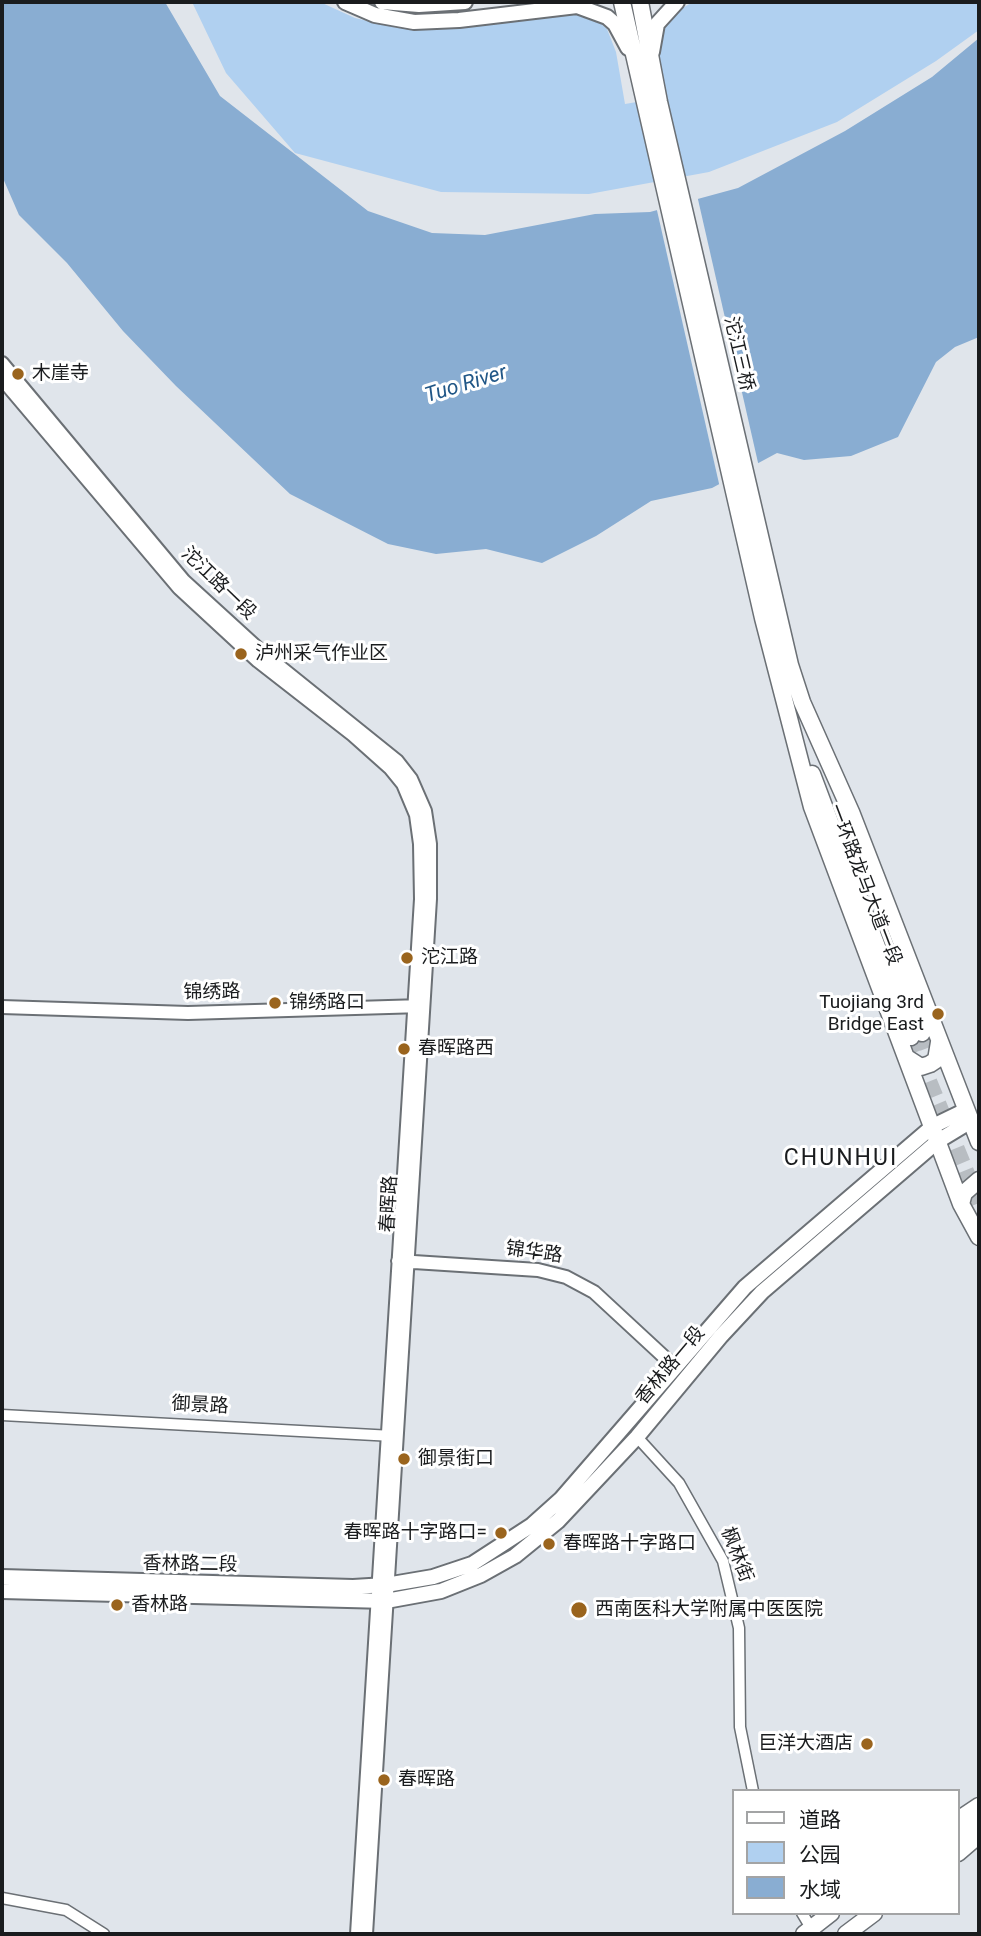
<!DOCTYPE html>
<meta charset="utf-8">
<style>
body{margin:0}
#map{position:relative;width:981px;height:1936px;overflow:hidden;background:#e0e5eb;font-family:Roboto,"Noto Sans SC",sans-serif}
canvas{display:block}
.frame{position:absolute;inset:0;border:4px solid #1a1c1e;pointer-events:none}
.legend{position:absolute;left:732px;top:1789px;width:228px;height:126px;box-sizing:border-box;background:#fff;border:2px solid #a3a4a5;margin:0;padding:9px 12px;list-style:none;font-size:21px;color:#1a1c1e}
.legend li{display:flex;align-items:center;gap:14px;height:35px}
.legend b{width:35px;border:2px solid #a3a4a5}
</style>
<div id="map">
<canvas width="981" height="1936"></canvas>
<div class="frame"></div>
<ul class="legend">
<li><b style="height:9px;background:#fff"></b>道路</li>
<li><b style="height:19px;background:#b0d0f0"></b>公园</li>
<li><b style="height:19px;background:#89add2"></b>水域</li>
</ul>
</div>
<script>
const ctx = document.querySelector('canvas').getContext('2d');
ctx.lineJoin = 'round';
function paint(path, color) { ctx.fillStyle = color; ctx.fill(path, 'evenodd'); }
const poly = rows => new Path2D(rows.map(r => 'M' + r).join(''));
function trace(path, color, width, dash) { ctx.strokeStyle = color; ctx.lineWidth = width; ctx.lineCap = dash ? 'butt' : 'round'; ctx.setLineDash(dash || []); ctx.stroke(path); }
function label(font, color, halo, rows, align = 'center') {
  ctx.font = font + ' Roboto,"Noto Sans SC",sans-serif'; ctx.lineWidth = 6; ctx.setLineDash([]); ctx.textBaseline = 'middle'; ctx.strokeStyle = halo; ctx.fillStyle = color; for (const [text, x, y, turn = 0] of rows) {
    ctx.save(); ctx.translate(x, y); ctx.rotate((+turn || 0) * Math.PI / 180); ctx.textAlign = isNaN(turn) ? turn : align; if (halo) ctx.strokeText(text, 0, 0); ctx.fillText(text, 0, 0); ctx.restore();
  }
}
paint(poly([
 [192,2,320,2,355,18,398,28,447,29,571,12,592,16,607,29,616,52,625,104,666,97,657,48,664,28,679,10,693,2,979,2,979,30,936,61,837,122,709,172,589,194,441,192,295,153,226,73]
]), '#b0d0f0');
paint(poly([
 [2,2,165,2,220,96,368,211,432,233,485,235,595,214,650,212,738,188,845,131,932,77,979,38,979,337,955,347,936,362,898,437,851,456,804,460,777,453,712,488,651,501,596,536,542,563,486,549,436,554,388,544,290,494,176,386,123,331,67,263,19,215,2,176]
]), '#89add2');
paint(poly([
 [697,195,759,467,720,488,656,206]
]), '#e0e5eb');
trace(poly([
 [922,1033,936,1069],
 [911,1037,979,1203]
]), '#b8bdc2', 16, [16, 8]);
const minor = poly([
 [2,1415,393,1436],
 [637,1437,679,1483,723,1561,739,1628,740,1727,753,1791],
 [2,1898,66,1910,104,1934],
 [802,1913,811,1928]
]);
const tertiary = poly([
 [2,363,184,581,264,654,397,761,411,779,425,811,430,844,430,899,366,1934],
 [2,379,179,588,258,661,353,735,390,768,403,784,416,815,420,844,421,899,357,1934],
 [2,1007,188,1013,422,1006],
 [398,1261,538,1270,566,1277,594,1292,675,1367]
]);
const secondary = poly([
 [345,2,375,15,414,22,459,20,577,6,607,17,615,24,628,48],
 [382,2,419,5,465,2],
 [652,52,657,24,677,2],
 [2,1577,353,1587,386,1585,433,1577,472,1564,532,1525,561,1499,745,1287,933,1126,966,1110],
 [2,1591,386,1601,441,1591,481,1575,515,1556,558,1521,637,1437,721,1336,762,1292,938,1141,971,1121]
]);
const trunk = poly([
 [622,2,763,618,812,807,961,1204,979,1237],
 [640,2,659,102,790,665,802,702,851,812,979,1142],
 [812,774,911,1037],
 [892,953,922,1033],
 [907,1058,921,1067,930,1064,936,1060,939,1042],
 [961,1204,964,1193,979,1180],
 [958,1820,979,1806],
 [958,1833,979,1821],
 [958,1853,979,1835],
 [804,1934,831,1913],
 [846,1934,874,1913]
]);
trace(minor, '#6b7075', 13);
trace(tertiary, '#6b7075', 16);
trace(secondary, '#6b7075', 18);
trace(trunk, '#6b7075', 19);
trace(minor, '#fff', 10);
trace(tertiary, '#fff', 12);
trace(secondary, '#fff', 14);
trace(trunk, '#fff', 16);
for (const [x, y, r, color] of [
 [18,374,7,"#9a641d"],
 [241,654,7,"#9a641d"],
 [407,958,7,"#9a641d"],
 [275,1003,7,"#9a641d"],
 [938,1014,7,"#9a641d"],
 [404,1049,7,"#9a641d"],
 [404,1459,7,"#9a641d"],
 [501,1533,7,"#9a641d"],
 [549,1544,7,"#9a641d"],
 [117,1605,7,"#9a641d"],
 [579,1610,9,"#9a641d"],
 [867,1744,7,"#9a641d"],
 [384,1780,7,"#9a641d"]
]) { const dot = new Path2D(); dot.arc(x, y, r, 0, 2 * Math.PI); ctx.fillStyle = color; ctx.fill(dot); trace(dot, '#fff', 2.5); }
label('19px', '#1a1c1e', '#fff', [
 ["沱江三桥",738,354,77],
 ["沱江路一段",218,584,44],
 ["一环路龙马大道一段",864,885,69],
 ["锦绣路",212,993,-1],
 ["春晖路",390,1204,-87],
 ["锦华路",534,1253,8],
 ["香林路一段",671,1366,-50],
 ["御景路",200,1406,3],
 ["枫林街",736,1555,69],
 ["香林路二段",190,1565,1]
]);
label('19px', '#1a1c1e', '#fff', [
 ["木崖寺",32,374],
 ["泸州采气作业区",255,654],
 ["沱江路",421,958],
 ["锦绣路口",289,1003],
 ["Tuojiang 3rd",924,1003,"right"],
 ["Bridge East",924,1025,"right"],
 ["春晖路西",418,1049],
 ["御景街口",418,1459],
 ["春晖路十字路口=",487,1533,"right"],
 ["春晖路十字路口",563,1544],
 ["香林路",131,1605],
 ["西南医科大学附属中医医院",595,1610],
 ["巨洋大酒店",853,1744,"right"],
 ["春晖路",398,1780]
], 'left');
label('italic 21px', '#215787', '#fff', [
 ["Tuo River",466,385,-17]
]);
ctx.letterSpacing = '2px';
label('23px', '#1a1c1e', '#fff', [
 ["CHUNHUI",841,1159]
]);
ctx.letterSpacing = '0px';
</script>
